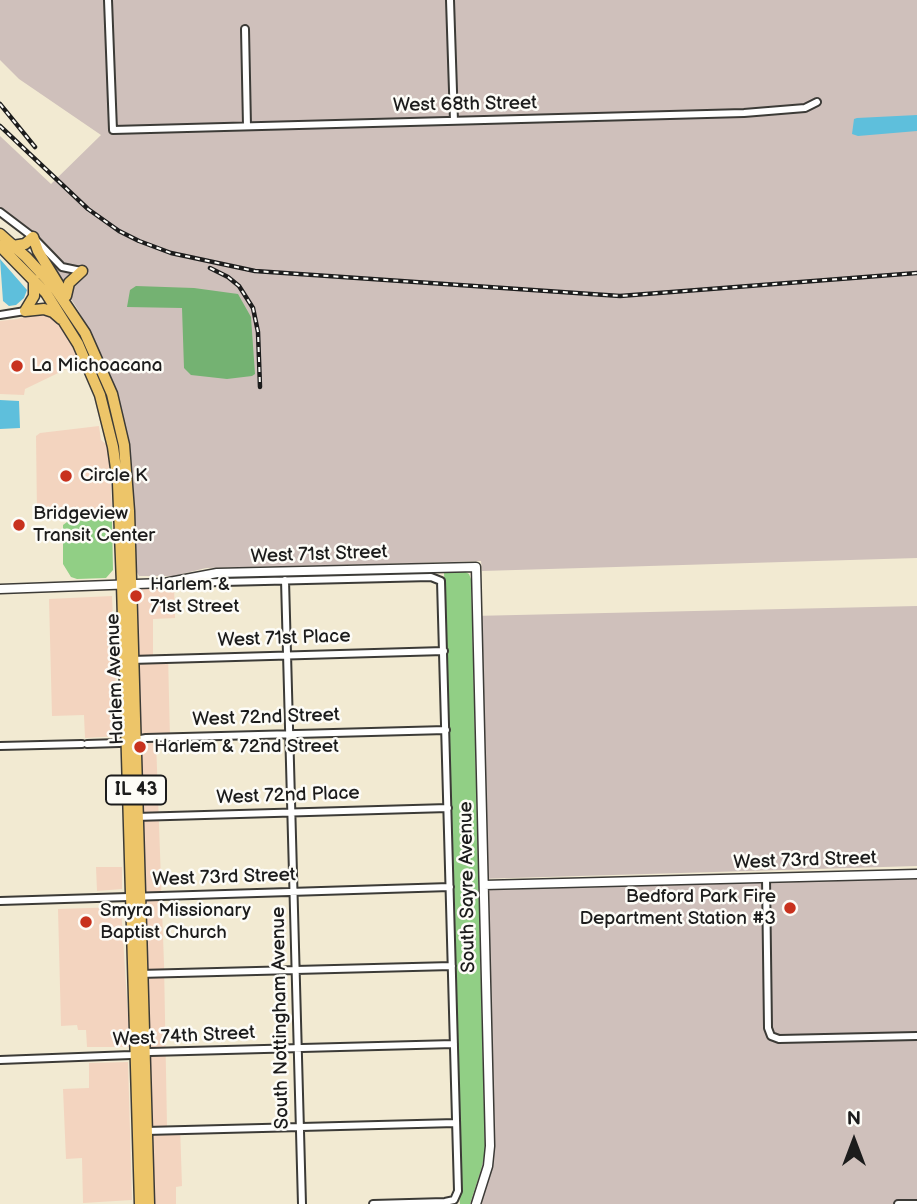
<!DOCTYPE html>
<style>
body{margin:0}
#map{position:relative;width:917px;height:1204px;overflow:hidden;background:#f2ead2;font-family:"Balsamiq Sans",sans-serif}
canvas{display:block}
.north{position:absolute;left:819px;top:1106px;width:70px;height:70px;-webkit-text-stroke:5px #fdfcf7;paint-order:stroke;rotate:0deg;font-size:19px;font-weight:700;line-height:28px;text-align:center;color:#1c1c1c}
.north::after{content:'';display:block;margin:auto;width:24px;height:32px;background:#1c1c1c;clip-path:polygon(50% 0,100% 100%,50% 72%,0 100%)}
</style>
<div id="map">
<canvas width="917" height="1204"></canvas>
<div class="north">N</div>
</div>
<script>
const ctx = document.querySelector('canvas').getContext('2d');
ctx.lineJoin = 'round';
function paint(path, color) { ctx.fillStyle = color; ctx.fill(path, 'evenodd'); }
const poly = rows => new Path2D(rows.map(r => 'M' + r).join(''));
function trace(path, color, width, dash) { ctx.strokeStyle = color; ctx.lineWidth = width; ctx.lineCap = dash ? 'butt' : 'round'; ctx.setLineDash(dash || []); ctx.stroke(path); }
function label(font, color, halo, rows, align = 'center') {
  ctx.font = font + ' "Balsamiq Sans",sans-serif'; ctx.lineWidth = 5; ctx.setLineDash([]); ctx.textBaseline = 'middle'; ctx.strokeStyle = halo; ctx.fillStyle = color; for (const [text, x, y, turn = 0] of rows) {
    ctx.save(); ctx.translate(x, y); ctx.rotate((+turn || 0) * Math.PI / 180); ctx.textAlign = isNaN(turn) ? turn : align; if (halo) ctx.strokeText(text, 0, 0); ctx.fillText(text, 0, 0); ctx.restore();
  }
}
paint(poly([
 [32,313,48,313,58,321,81,362,25,389,24,395,0,394,0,321,18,319],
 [99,426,101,440,107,445,109,452,112,506,103,512,37,513,36,436,40,433],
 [174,586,175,618,153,619,153,655,168,654,170,739,156,741,164,964,167,1126,180,1126,182,1186,176,1187,176,1204,152,1204,135,593,140,588],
 [112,596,118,736,85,738,84,715,52,716,49,599],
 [96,867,122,867,122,889,97,891],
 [121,907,130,1047,87,1047,86,1030,78,1030,77,1025,61,1026,58,909],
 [128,1062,132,1200,83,1203,82,1158,66,1159,63,1089,89,1088,89,1063]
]), '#f3d4bf');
paint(poly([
 [0,0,917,0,917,558,482,571,481,561,418,563,206,568,174,576,139,576,134,566,120,407,108,368,78,310,41,252,17,228,0,216,0,136,51,184,101,135,19,79,0,60],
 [917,606,917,866,478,879,472,616],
 [917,879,917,1204,470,1204,481,1170,484,1128,479,890]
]), '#cfc0bb');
paint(poly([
 [102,518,108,518,112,521,113,570,106,578,77,579,71,577,63,564,63,525,67,522],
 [462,570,469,574,471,579,485,1152,481,1170,470,1204,460,1204,459,1194,444,571]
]), '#91cf85');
paint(poly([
 [136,286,194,288,238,294,251,317,255,374,252,376,227,379,191,375,184,368,182,308,127,307,130,290]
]), '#74b272');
paint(poly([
 [917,115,917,131,858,136,852,134,854,119,857,118],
 [0,259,27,290,24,298,16,305,9,306,3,301],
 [0,400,19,401,20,428,0,429]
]), '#5ebfdc');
const minor = poly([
 [108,0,113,130,744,113,805,108,817,102],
 [450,0,454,121],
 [245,29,247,126],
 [0,212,33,237,62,267,81,271],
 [0,315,25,311],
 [285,580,302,1204],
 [181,583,431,577,441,581,458,1191,454,1200,445,1202,373,1204],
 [131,660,444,651],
 [87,744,119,743,146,738,446,730],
 [0,746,82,744],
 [135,817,448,808],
 [766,878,768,1028,771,1036,779,1039,917,1036],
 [0,901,450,887],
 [139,974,452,966],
 [0,1060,131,1055,150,1052,454,1044],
 [146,1131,456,1123],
 [898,1204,917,1204]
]);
const tertiary = poly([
 [0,589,164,583,217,573,476,567,490,1146,488,1166,476,1204],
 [484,885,917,874]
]);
const primary = poly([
 [0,234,26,257,54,287,85,333,112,394,124,445,129,511,149,1204],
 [0,246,46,293,78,344,100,395,113,447,118,483,122,584,140,1204],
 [13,246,25,244,33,237,38,251,60,287],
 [66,296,69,283,82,271],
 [25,311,44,309,53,312,61,319],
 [25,311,34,296,34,280]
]);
trace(minor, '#3c3b37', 10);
trace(tertiary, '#3c3b37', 11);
trace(primary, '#3c3b37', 13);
trace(minor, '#fff', 6);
trace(tertiary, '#fff', 8);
trace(primary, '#edc569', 10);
const rail = poly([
 [0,104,35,147],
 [0,126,88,209,119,231,139,241,171,253,255,271,620,296,917,273],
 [210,268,228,277,239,286,253,308,258,332,260,387]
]);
trace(rail, '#1c1c1c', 4.5);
trace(rail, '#fdfcf7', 2, [5]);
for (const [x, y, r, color] of [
 [17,366,7,"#c8321e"],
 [66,476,7,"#c8321e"],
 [19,525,7,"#c8321e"],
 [136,596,7,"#c8321e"],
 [140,747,7,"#c8321e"],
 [790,908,7,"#c8321e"],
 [86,922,7,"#c8321e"]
]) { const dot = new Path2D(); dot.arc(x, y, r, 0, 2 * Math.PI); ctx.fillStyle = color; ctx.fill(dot); trace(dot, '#fdfcf7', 2.5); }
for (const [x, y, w] of [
 [136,790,60]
]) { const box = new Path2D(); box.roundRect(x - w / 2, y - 14.5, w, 29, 5); ctx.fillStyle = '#fdfcf7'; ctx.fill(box); trace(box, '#1c1c1c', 2); }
label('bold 18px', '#1c1c1c', null, [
 ["IL 43",136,790]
]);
label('19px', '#1c1c1c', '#fdfcf7', [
 ["West 68th Street",465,105,-1],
 ["West 71st Street",319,555,-2],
 ["West 71st Place",284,639,-2],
 ["Harlem Avenue",116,679,-92],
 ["West 72nd Street",266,718,-2],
 ["West 72nd Place",288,796,-2],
 ["West 73rd Street",805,861,-2],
 ["West 73rd Street",224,878,-2],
 ["South Sayre Avenue",468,887,-91],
 ["South Nottingham Avenue",281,1018,-91],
 ["West 74th Street",184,1037,-3]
]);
label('19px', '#1c1c1c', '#fdfcf7', [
 ["La Michoacana",31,366],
 ["Circle K",80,476],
 ["Bridgeview",33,514],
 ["Transit Center",33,536],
 ["Harlem &",150,585],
 ["71st Street",150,607],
 ["Harlem & 72nd Street",154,747],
 ["Bedford Park Fire",776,897,"right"],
 ["Department Station #3",776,919,"right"],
 ["Smyra Missionary",100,911],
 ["Baptist Church",100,933]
], 'left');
</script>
